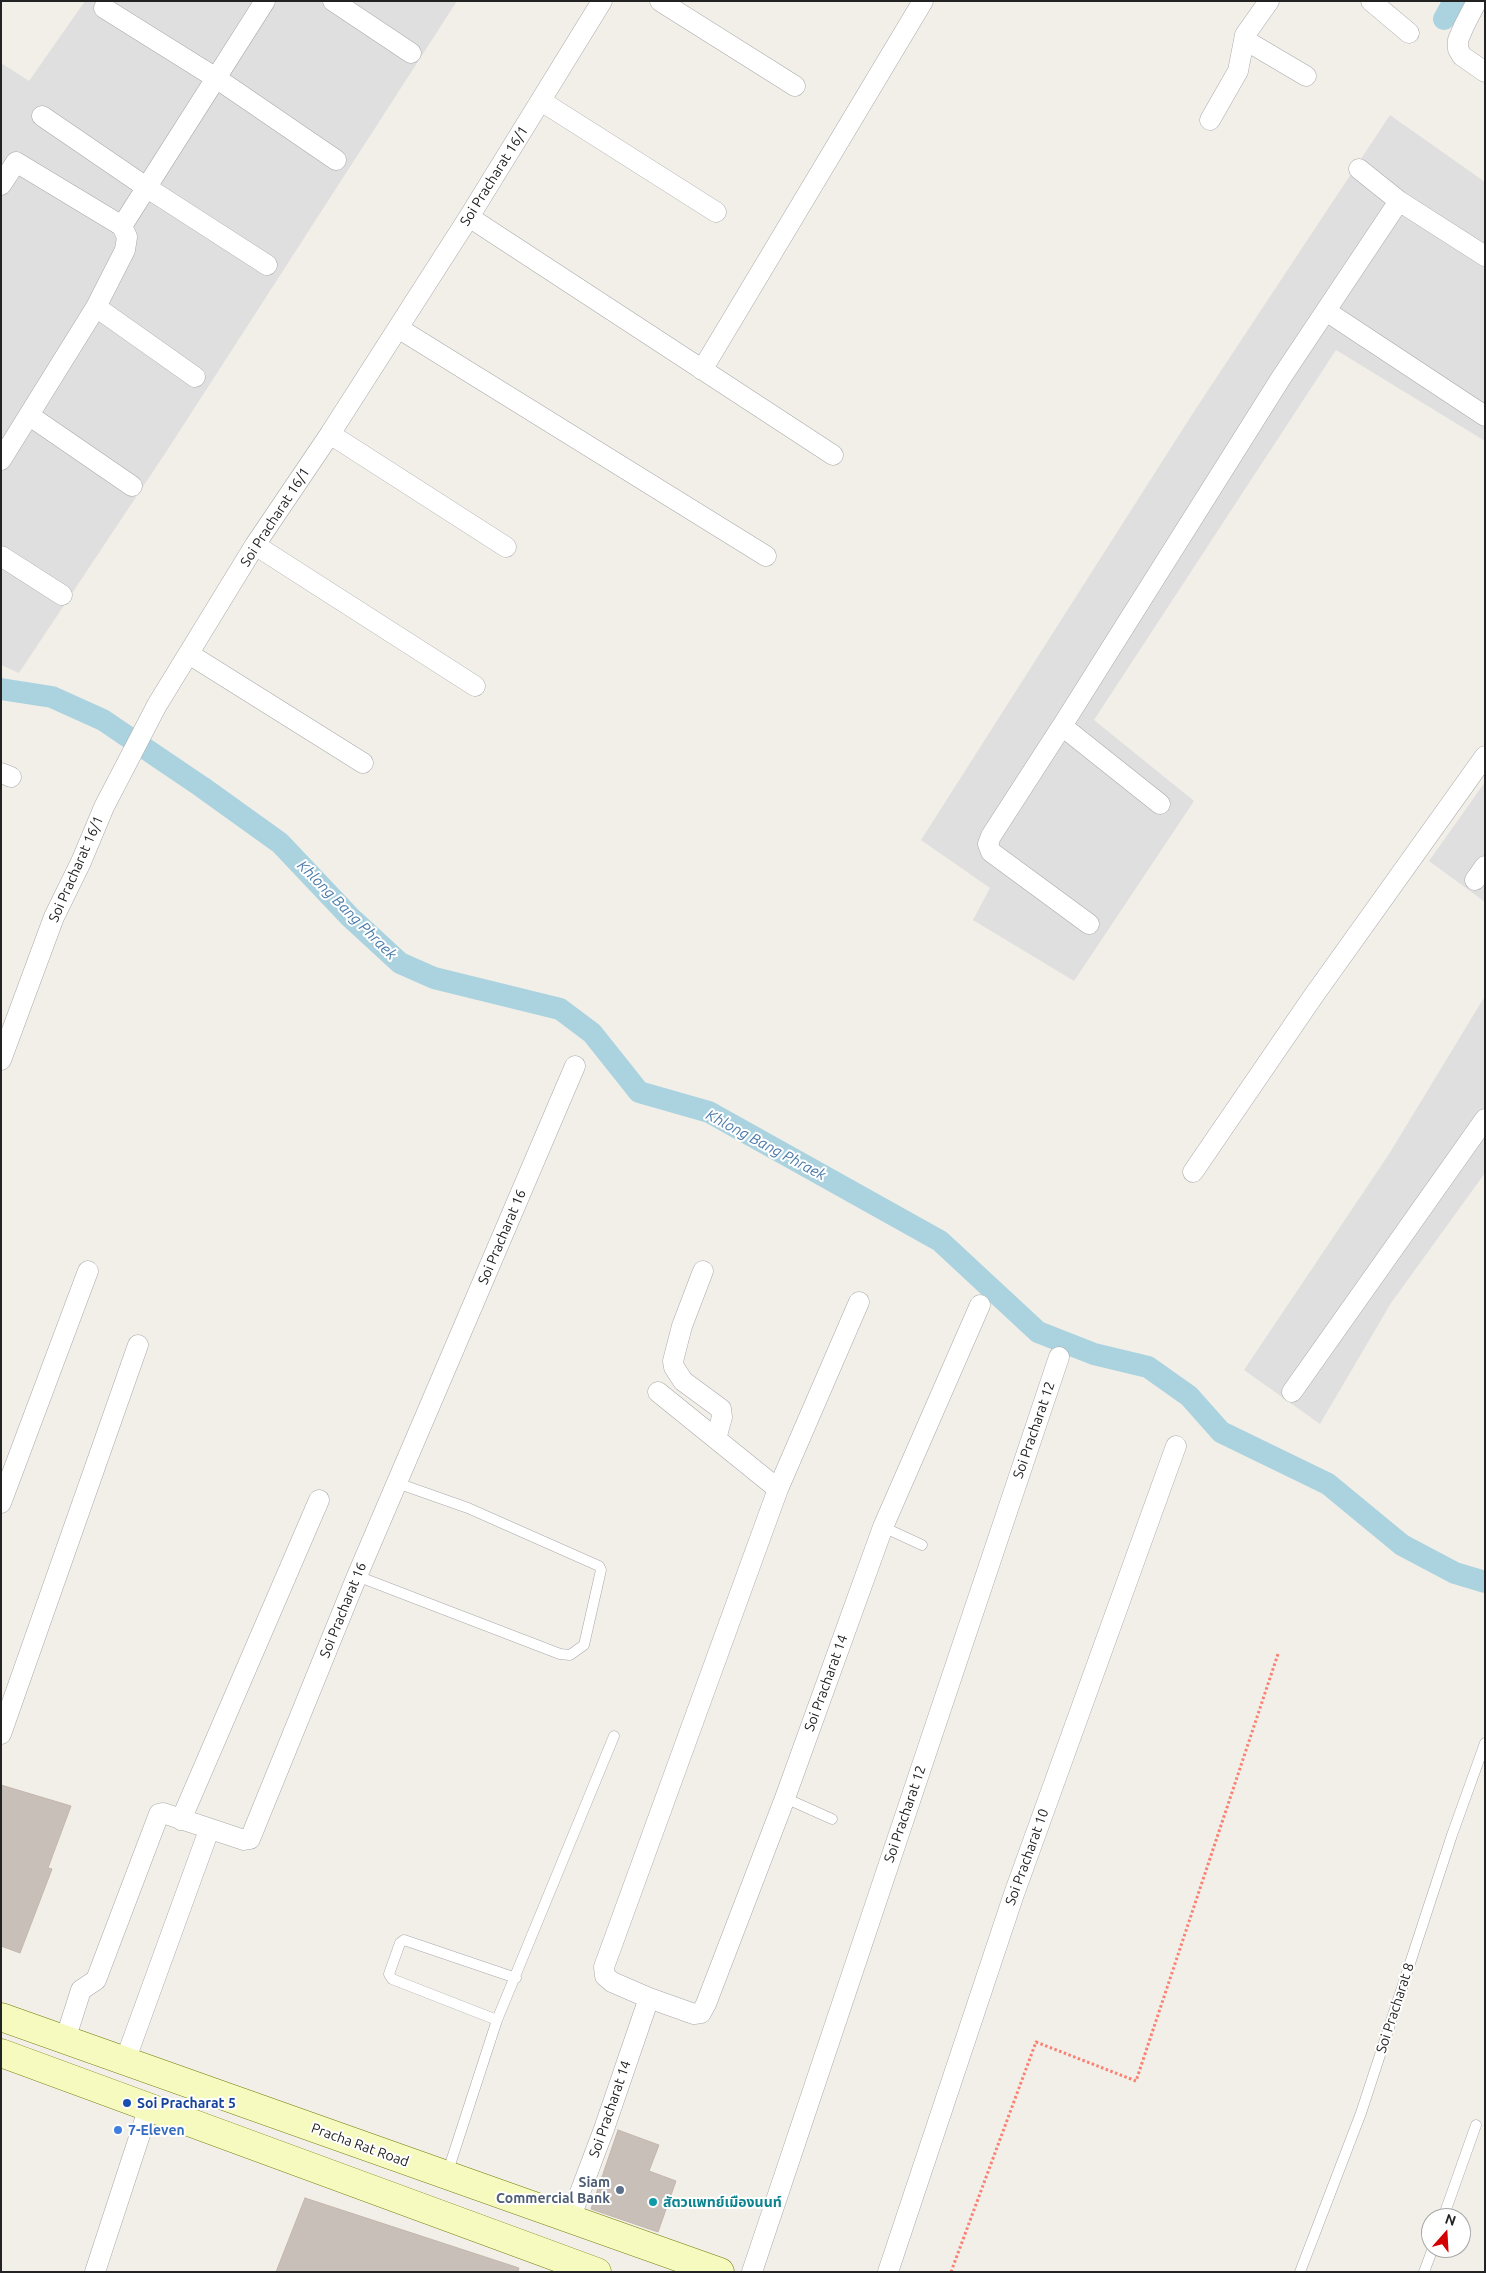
<!DOCTYPE html>
<meta charset="utf-8">
<style>
body{margin:0}
#map{position:relative;width:1486px;height:2273px;overflow:hidden;background:#f2efe9;font-family:Ubuntu,sans-serif}
canvas{display:block}
.frame{position:absolute;inset:0;border:2px solid #222;pointer-events:none}
.north{position:absolute;left:1421px;top:2208px;width:50px;height:50px;box-sizing:border-box;background:#fff;border:1px solid #a7a7a7;border-radius:50%;rotate:19deg;font-size:14px;font-weight:700;line-height:20px;text-align:center;color:#222}
.north::after{content:'';display:block;margin:auto;width:18px;height:22px;background:#d40000;clip-path:polygon(50% 0,100% 100%,50% 72%,0 100%)}
</style>
<div id="map">
<canvas width="1486" height="2273"></canvas>
<div class="frame"></div>
<div class="north">N</div>
</div>
<script>
const ctx = document.querySelector('canvas').getContext('2d');
ctx.lineJoin = 'round';
function paint(path, color) { ctx.fillStyle = color; ctx.fill(path, 'evenodd'); }
const poly = rows => new Path2D(rows.map(r => 'M' + r).join(''));
function trace(path, color, width, dash) { ctx.strokeStyle = color; ctx.lineWidth = width; ctx.lineCap = dash ? 'butt' : 'round'; ctx.setLineDash(dash || []); ctx.stroke(path); }
function label(font, color, halo, rows, align = 'center') {
  ctx.font = font + ' Ubuntu,"Noto Sans Thai",sans-serif'; ctx.lineWidth = 4; ctx.setLineDash([]); ctx.textBaseline = 'middle'; ctx.strokeStyle = halo; ctx.fillStyle = color; for (const [text, x, y, turn = 0] of rows) {
    ctx.save(); ctx.translate(x, y); ctx.rotate((+turn || 0) * Math.PI / 180); ctx.textAlign = isNaN(turn) ? turn : align; if (halo) ctx.strokeText(text, 0, 0); ctx.fillText(text, 0, 0); ctx.restore();
  }
}
paint(poly([
 [85,1,457,1,168,449,19,673,1,665,1,63,29,81],
 [1390,115,1485,182,1485,441,1336,350,1094,720,1194,801,1074,981,973,920,990,888,921,840,1193,413],
 [1485,782,1485,902,1429,861],
 [1485,996,1485,1173,1391,1303,1320,1424,1244,1370,1389,1154]
]), '#e0dfdf');
trace(poly([
 [1444,19,1454,1],
 [1,689,52,697,103,720,202,787,280,843,350,917,400,963,434,978,560,1009,592,1033,639,1092,709,1112,940,1241,1038,1332,1094,1354,1148,1367,1189,1396,1221,1432,1328,1484,1402,1545,1455,1573,1485,1582]
]), '#aad3df', 22);
const building = poly([
 [1,1785,71,1806,48,1868,52,1869,20,1953,1,1946,1,1785],
 [618,2130,659,2145,649,2171,676,2181,658,2232,591,2209,618,2130],
 [305,2198,519,2268,518,2272,276,2272,305,2198]
]);
paint(building, '#c7bfb8');
trace(building, '#c4b6ab', 1);
const lane = poly([
 [883,1527,922,1545],
 [357,1576,560,1654,570,1655,584,1645,601,1570,599,1566,468,1508,397,1483],
 [785,1798,832,1819],
 [497,2020,392,1979,389,1974,400,1943,404,1940,516,1978],
 [447,2174,497,2020,614,1736],
 [1443,2218,1476,2125],
 [1300,2272,1361,2113,1452,1835,1485,1743],
 [1424,2272,1433,2248]
]);
const street = poly([
 [333,1,411,53],
 [660,1,795,86],
 [1371,1,1409,33],
 [1477,1,1464,26,1458,40,1458,49,1462,56,1485,72],
 [104,8,216,78,336,160],
 [1245,40,1306,76],
 [541,101,716,212],
 [42,116,146,187,267,265],
 [1210,120,1238,71,1245,35,1269,1],
 [1359,169,1399,201,1485,256],
 [1,185,16,162,122,226],
 [469,217,833,455],
 [96,307,195,377],
 [1326,311,1485,416],
 [398,328,766,556],
 [702,370,923,1],
 [30,416,132,486],
 [330,434,506,547],
 [1,460,96,307,125,250,127,237,122,226,265,1],
 [255,545,475,686],
 [1,556,62,595],
 [189,654,363,763],
 [1062,726,991,836,988,844,991,852,1089,924],
 [1,773,11,777],
 [1160,804,1062,726,1281,378,1399,201],
 [1475,880,1485,866],
 [1,1060,54,917,81,862,104,807,157,705,255,545,330,434,469,217,602,1],
 [1193,1172,1312,998,1485,756],
 [703,1271,682,1326,673,1361,674,1367,683,1381,721,1409,722,1417,716,1439],
 [859,1302,778,1489,604,1967,605,1976,612,1982,649,1998,694,2014,701,2013,706,2004,785,1798,883,1527,980,1305],
 [658,1392,778,1489],
 [1292,1392,1485,1119],
 [1,1503,88,1271],
 [1,1734,138,1345],
 [181,1820,319,1500],
 [65,2040,81,1990,96,1980,159,1814,163,1813,244,1840,250,1839,357,1576,575,1066],
 [125,2061,209,1830],
 [570,2219,604,2129,649,1998],
 [95,2272,149,2107],
 [752,2272,1059,1357],
 [888,2272,1014,1894,1176,1446]
]);
const secondary = poly([
 [1,2017,720,2272],
 [1,2053,597,2272]
]);
trace(lane, '#a9a9a9', 11);
trace(street, '#a9a9a9', 21);
trace(secondary, '#707d05', 29);
trace(poly([
 [951,2272,1036,2042,1136,2081,1278,1654]
]), '#fa8072', 3, [2.5, 2.5]);
trace(lane, '#fff', 10);
trace(street, '#fff', 20);
trace(secondary, '#f7fabf', 28);
for (const [x, y, r, color] of [
 [127,2103,5,"#1a4fb4"],
 [118,2130,5,"#3f7fe0"],
 [620,2190,5,"#5c6f8a"],
 [653,2202,5,"#0f9aa8"]
]) { const dot = new Path2D(); dot.arc(x, y, r, 0, 2 * Math.PI); ctx.fillStyle = color; ctx.fill(dot); trace(dot, '#fff', 2); }
label('14px', '#222', '#fff', [
 ["Soi Pracharat 16/1",494,176,-58],
 ["Soi Pracharat 16/1",275,517,-57],
 ["Soi Pracharat 16/1",76,869,-66],
 ["Soi Pracharat 16",502,1237,-67],
 ["Soi Pracharat 12",1034,1430,-71],
 ["Soi Pracharat 16",343,1610,-68],
 ["Soi Pracharat 14",826,1683,-70],
 ["Soi Pracharat 12",905,1814,-71],
 ["Soi Pracharat 10",1027,1857,-70],
 ["Soi Pracharat 8",1395,2008,-72],
 ["Soi Pracharat 14",610,2109,-71],
 ["Pracha Rat Road",360,2145,20]
]);
label('bold 14px', '#164399', '#fff', [
 ["Soi Pracharat 5",137,2103]
], 'left');
label('bold 14px', '#366cbe', '#fff', [
 ["7-Eleven",128,2130]
], 'left');
label('bold 14px', '#4e5e75', '#fff', [
 ["Siam",610,2182],
 ["Commercial Bank",610,2198]
], 'right');
label('bold 14px', '#0d838f', '#fff', [
 ["สัตวแพทย์เมืองนนท์",663,2202]
], 'left');
label('italic 15px', '#4a7aab', '#fff', [
 ["Khlong Bang Phraek",347,910,45],
 ["Khlong Bang Phraek",766,1145,28]
]);
</script>
